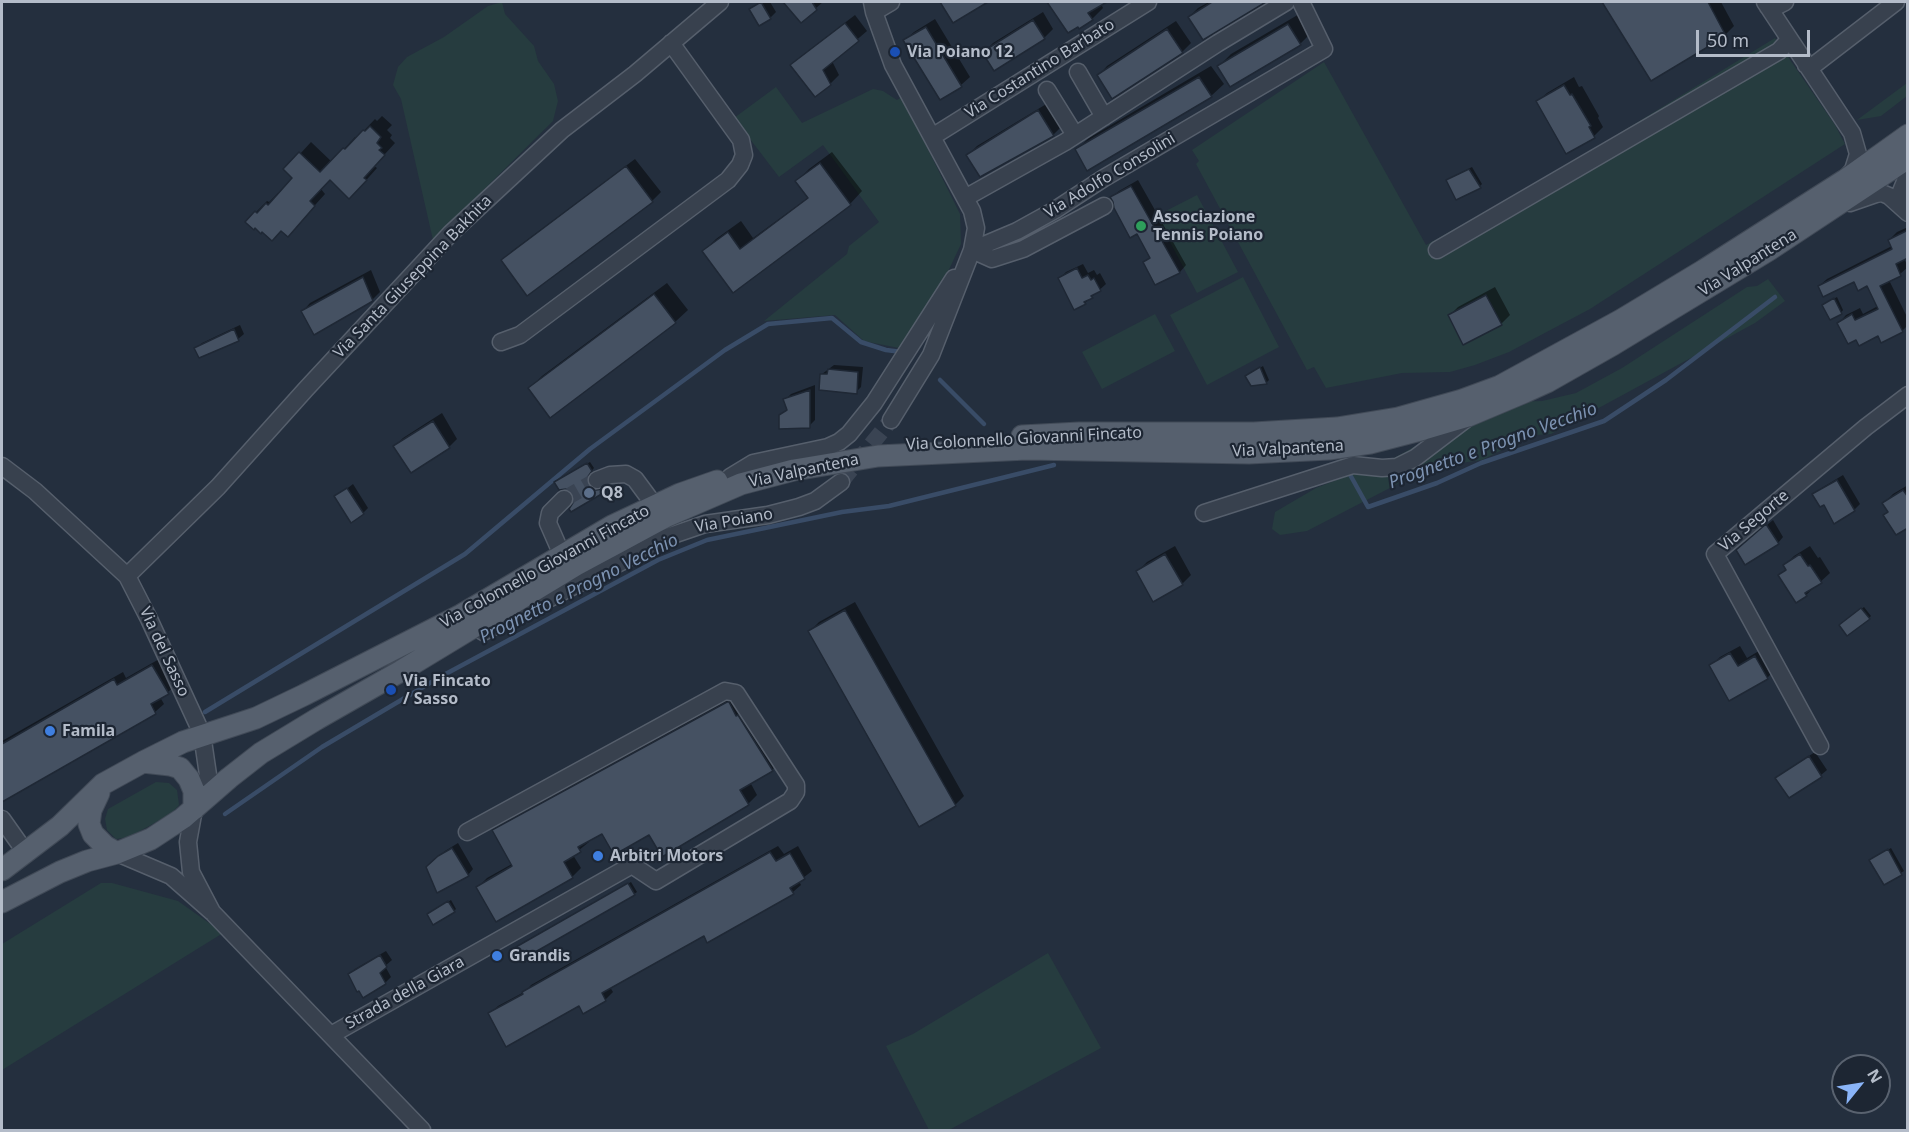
<!DOCTYPE html>
<style>
body{margin:0}
#map{position:relative;width:1909px;height:1132px;overflow:hidden;background:#242f3e;font-family:"Noto Sans",sans-serif}
canvas{display:block}
.frame{position:absolute;inset:0;border:3px solid #b4bcc9;pointer-events:none}
.north{position:absolute;left:1831px;top:1054px;width:60px;height:60px;box-sizing:border-box;background:#1d2633;border:2px solid #59626f;border-radius:50%;rotate:60deg;font-size:16px;font-weight:700;line-height:24px;text-align:center;color:#b4bcc9}
.north::after{content:'';display:block;margin:auto;width:21px;height:27px;background:#8ab4f8;clip-path:polygon(50% 0,100% 100%,50% 72%,0 100%)}
.scale{position:absolute;left:1696px;top:30px;width:114px;height:27px;box-sizing:border-box;border:3px solid #b4bcc9;border-top:0;padding-left:8px;font-size:18px;line-height:21px;white-space:nowrap;color:#b4bcc9;-webkit-text-stroke:4px #1d2633;paint-order:stroke}
</style>
<div id="map">
<canvas width="1909" height="1132"></canvas>
<div class="frame"></div>
<div class="north">N</div>
<div class="scale">50 m</div>
</div>
<script>
const ctx = document.querySelector('canvas').getContext('2d');
ctx.lineJoin = 'round';
function paint(path, color) { ctx.fillStyle = color; ctx.fill(path, 'evenodd'); }
const poly = rows => new Path2D(rows.map(r => 'M' + r).join(''));
function trace(path, color, width, dash) { ctx.strokeStyle = color; ctx.lineWidth = width; ctx.lineCap = dash ? 'butt' : 'round'; ctx.setLineDash(dash || []); ctx.stroke(path); }
function label(font, color, halo, rows, align = 'center') {
  ctx.font = font + ' "Noto Sans",sans-serif'; ctx.lineWidth = 4.5; ctx.setLineDash([]); ctx.textBaseline = 'middle'; ctx.strokeStyle = halo; ctx.fillStyle = color; for (const [text, x, y, turn = 0] of rows) {
    ctx.save(); ctx.translate(x, y); ctx.rotate((+turn || 0) * Math.PI / 180); ctx.textAlign = isNaN(turn) ? turn : align; if (halo) ctx.strokeText(text, 0, 0); ctx.fillText(text, 0, 0); ctx.restore();
  }
}
paint(poly([
 [502,2,505,14,534,46,538,61,554,84,558,101,553,121,433,240,401,99,393,85,398,67,407,57,444,37,488,6],
 [1775,38,1835,125,1845,144,1590,309,1509,352,1475,365,1450,372,1402,373,1326,388,1314,367,1307,370,1196,164,1199,161,1192,150,1324,62,1426,245,1561,169],
 [1907,83,1907,96,1881,116,1857,120],
 [776,87,802,123,873,89,883,91,897,100,902,97,960,214,961,244,945,278,899,348,864,341,835,315,764,321,847,254,849,246,879,222,823,145,779,177,734,118],
 [1197,195,1238,272,1197,293,1156,216],
 [1243,277,1279,347,1207,385,1170,315],
 [1768,279,1785,301,1755,323,1551,434,1521,436,1504,449,1482,460,1461,463,1411,477,1307,531,1280,535,1272,529,1275,512,1316,488,1347,476,1371,462,1385,462,1394,458,1442,431,1506,402,1542,401,1576,393,1622,368,1747,287,1757,286],
 [1155,314,1175,351,1102,389,1082,352],
 [156,782,169,783,177,790,179,805,171,814,129,837,116,839,107,830,105,819,108,809],
 [101,883,112,883,178,901,223,933,2,1070,2,944],
 [1048,953,1101,1048,949,1130,929,1130,886,1046,913,1034]
]), '#263c3f');
paint(poly([
 [760,2,770,2,776,12,770,18,751,9],
 [785,2,823,2,801,21],
 [943,2,985,2,953,21,942,3],
 [1056,2,1104,2,1101,4,1103,8,1092,19,1052,6],
 [1209,2,1264,2,1203,38,1189,17,1198,8],
 [1604,2,1721,2,1734,26,1725,35,1651,79],
 [1043,12,1053,29,1044,38,994,69,984,52,993,43],
 [1301,13,1312,32,1300,44,1219,66,1231,54],
 [855,15,867,31,832,61,839,75,830,84,792,65,800,57],
 [935,19,970,77,961,85,941,98,905,40,914,32],
 [1176,21,1191,43,1182,52,1099,75,1107,66],
 [1211,66,1224,84,1211,96,1088,169,1076,150,1089,138],
 [1574,77,1579,87,1582,86,1599,116,1598,118,1603,127,1594,136,1538,101,1547,93],
 [1048,103,1062,126,1053,135,968,155,977,146],
 [382,116,392,125,387,130,392,135,390,138,395,143,374,166,377,168,361,186,331,178,321,189,325,194,288,235,281,229,272,238,256,212,267,201,269,202,278,193,279,194,294,177,300,154,311,142,332,162,355,137,356,139,375,119,377,121],
 [832,152,862,191,850,204,733,291,704,251,716,239,741,221,753,238,809,197,797,181,809,169],
 [635,159,661,192,652,201,503,260,512,251],
 [1472,167,1482,184,1480,186,1450,178],
 [1138,180,1186,265,1180,272,1156,283,1145,262,1151,256,1137,232,1112,197,1119,191],
 [1908,227,1908,256,1904,258,1908,267,1900,274,1889,280,1908,319,1908,325,1902,331,1856,338,1839,323,1846,315,1860,308,1863,314,1878,306,1868,284,1855,280,1819,286,1827,279,1892,246,1889,240,1897,232],
 [1083,264,1088,273,1094,270,1097,275,1100,273,1106,284,1085,303,1060,278,1066,272],
 [371,270,380,292,372,300,303,311,310,303],
 [667,283,688,310,675,322,550,415,530,388,542,376],
 [1495,287,1510,315,1501,324,1449,316,1458,307],
 [1837,297,1843,310,1841,313,1823,305],
 [240,325,244,334,238,339,196,348,202,343],
 [834,365,863,367,861,387,856,392,822,374],
 [1263,366,1269,380,1267,382,1251,384,1247,376],
 [815,385,815,420,809,426,780,416,788,409,785,400,791,394],
 [442,413,457,439,449,447,395,446,403,438],
 [590,462,594,468,589,474,589,482,593,486,606,489,576,501,573,491,558,480],
 [1843,475,1860,504,1854,510,1824,503,1814,494,1820,489],
 [353,484,368,508,363,513,336,497],
 [1908,485,1908,527,1889,511,1884,503,1893,494],
 [1773,520,1783,537,1778,543,1743,545],
 [1175,546,1191,575,1182,584,1138,571,1147,562],
 [1810,546,1818,558,1820,557,1830,573,1806,595,1796,601,1780,575,1787,568,1785,565,1794,556],
 [855,602,964,796,955,805,920,825,810,631,819,622],
 [1864,607,1871,616,1869,618,1843,623],
 [1740,646,1747,658,1764,648,1776,669,1767,678,1711,666,1720,657],
 [161,658,177,684,168,692,160,697,164,704,155,712,4,799,2,795,2,741,123,672,126,678],
 [738,694,781,761,772,770,750,782,757,795,748,804,650,833,602,832,587,840,589,842,573,855,581,868,572,877,478,887,487,878,512,864,494,831,502,822],
 [1815,752,1827,770,1821,775,1789,796,1777,778,1783,773],
 [458,843,473,869,468,875,433,861,445,851],
 [778,846,784,854,798,846,812,871,799,881,801,885,793,892,708,941,704,934,610,987,613,992,605,1000,490,1014,498,1006,526,991,531,985],
 [1891,848,1904,871,1884,883,1871,860],
 [631,882,637,892,634,894,520,944],
 [451,900,456,909,454,911,431,912],
 [386,951,392,960,385,966,391,977,385,983,349,974,355,969]
]), '#0007');
trace(poly([
 [940,380,984,424],
 [1348,471,1368,507,1437,483,1481,463,1604,421,1666,380,1775,297],
 [205,712,465,554,590,449,725,350,768,324,832,318,861,342,886,350,902,352],
 [225,814,322,747,440,677,658,560,707,540,842,512,889,506,1054,465]
]), '#394c67', 4.5);
const building = poly([
 [761,2,771,19,759,26,749,9,761,2],
 [783,2,812,2,817,10,801,23,783,2],
 [940,2,988,2,953,23,940,2],
 [1047,2,1107,2,1088,13,1093,20,1079,29,1078,27,1068,33,1047,2],
 [1212,2,1266,2,1203,40,1188,17,1212,2],
 [1602,2,1708,2,1726,36,1651,81,1602,2],
 [1033,20,1045,39,994,71,982,52,1033,20],
 [845,23,859,41,823,70,831,85,815,97,790,65,845,23],
 [1288,24,1301,45,1230,87,1217,66,1288,24],
 [926,27,962,87,940,100,903,40,926,27],
 [1167,29,1183,53,1112,99,1097,75,1167,29],
 [1199,77,1212,97,1087,171,1075,149,1199,77],
 [1564,85,1570,95,1572,94,1591,126,1589,127,1595,138,1566,154,1536,101,1564,85],
 [1038,110,1054,136,980,177,966,155,1038,110],
 [370,126,381,137,377,143,382,148,379,150,385,155,364,178,367,180,349,199,330,180,310,201,315,206,288,237,281,231,272,241,262,232,261,234,255,228,254,230,245,222,255,211,257,213,266,203,268,205,292,178,283,169,299,152,320,172,343,148,345,149,363,130,365,131,370,126],
 [820,163,851,205,733,293,702,251,728,232,740,249,808,198,795,181,820,163],
 [626,166,653,202,527,296,501,260,626,166],
 [1469,169,1481,188,1456,200,1446,180,1469,169],
 [1131,186,1180,273,1155,285,1143,262,1150,258,1137,234,1130,238,1114,208,1113,202,1110,197,1131,186],
 [1908,230,1908,258,1896,264,1901,276,1880,286,1903,332,1881,343,1878,336,1859,346,1856,340,1848,344,1837,323,1852,314,1855,320,1878,309,1867,286,1858,291,1854,282,1823,297,1818,286,1892,249,1888,240,1908,230],
 [1077,268,1082,278,1088,275,1091,280,1094,278,1101,291,1091,296,1093,298,1084,302,1086,304,1074,310,1058,278,1077,268],
 [363,277,373,301,314,335,301,311,363,277],
 [654,294,676,323,550,418,528,388,654,294],
 [1486,295,1502,325,1463,345,1448,315,1486,295],
 [1834,298,1842,314,1830,320,1822,305,1834,298],
 [234,329,239,341,199,358,194,348,234,329],
 [1260,367,1267,384,1251,386,1245,376,1260,367],
 [828,369,858,372,857,394,819,390,820,374,827,374,828,369],
 [810,390,810,428,779,429,779,415,787,410,783,399,810,390],
 [433,421,450,448,411,473,393,446,433,421],
 [587,463,592,471,587,478,587,484,591,488,596,490,603,489,605,492,571,512,569,509,574,501,572,492,566,489,559,490,554,482,587,463],
 [1837,480,1855,511,1834,524,1824,505,1820,507,1812,494,1837,480],
 [347,488,364,514,351,523,334,496,347,488],
 [1903,490,1908,497,1908,528,1896,535,1883,515,1888,512,1882,503,1903,490],
 [1766,524,1779,544,1745,565,1736,550,1766,524],
 [1165,554,1183,585,1153,602,1136,571,1165,554],
 [1800,554,1808,566,1810,565,1822,583,1805,593,1807,596,1796,603,1778,575,1786,570,1783,565,1800,554],
 [1861,608,1870,619,1847,636,1839,625,1861,608],
 [845,610,956,806,919,827,808,631,845,610],
 [1730,653,1738,666,1755,656,1768,679,1729,701,1709,665,1730,653],
 [152,665,169,694,151,704,156,714,2,802,2,744,114,679,117,685,152,665],
 [727,702,729,702,736,716,738,715,773,771,740,790,749,805,662,857,649,835,614,855,602,834,578,847,581,852,564,862,573,878,496,922,476,887,512,866,492,830,727,702],
 [1809,756,1822,777,1789,798,1775,778,1809,756],
 [452,848,469,876,437,893,426,867,438,856,452,848],
 [1888,849,1902,875,1884,885,1869,860,1888,849],
 [770,852,776,861,790,853,805,879,790,888,794,894,707,943,704,936,602,993,606,1001,583,1014,579,1006,506,1047,488,1013,523,994,522,992,770,852],
 [628,883,635,895,523,959,516,947,628,883],
 [448,901,455,912,433,925,427,914,448,901],
 [380,955,387,967,380,973,386,984,363,998,359,991,357,992,348,974,380,955]
]);
paint(building, '#455162');
trace(building, '#1f2835', 1.5);
trace(poly([
 [841,482,891,420],
 [564,499,597,480]
]), '#3a4453', 16, [16, 8]);
const minor = poly([
 [872,2,874,12,893,65,972,211,976,228,972,250,931,355,891,420],
 [1765,2,1852,133,1858,154,1853,170,1847,177],
 [1768,7,1779,5,1785,2],
 [874,12,891,2],
 [1806,65,1814,65,1896,2],
 [1078,72,1104,117],
 [1047,90,1075,135],
 [932,137,1148,2],
 [965,198,1065,142,1218,43,1286,2],
 [1850,203,1876,194,1882,193,1889,196,1908,213],
 [1901,206,1900,194,1908,174],
 [972,250,1017,231,1055,210,1104,178,1324,49,1301,2],
 [972,250,992,259,1023,249,1104,206],
 [1437,250,1779,51,1789,40],
 [501,342,520,335,728,180,740,165,744,155,741,140,671,43],
 [2,466,35,491,127,576,149,619,202,734,208,775,202,794,194,809,188,842,191,872,212,912],
 [730,477,753,463,828,447,839,442,849,434,874,403,954,278],
 [597,480,610,475,626,474,635,479,655,506],
 [1204,513,1353,465,1382,468,1397,467,1415,458,1465,420],
 [562,555,548,523,550,513,564,499],
 [127,576,218,487,306,389,451,233,562,130,635,74,720,2],
 [483,632,623,561,664,538,705,524,768,515,799,507,815,501,841,482],
 [1820,746,1715,554,1866,427,1908,395],
 [2,819,26,853],
 [117,853,171,876,212,912,422,1130],
 [331,1035,632,865,656,881,790,801,796,792,796,785,736,693,725,691,467,832]
]);
const major = poly([
 [1022,436,1079,433,1254,433,1337,428,1398,418,1462,400,1500,386,1621,320,1704,270,1845,180,1908,135],
 [143,762,170,765,180,768,189,779,194,791,194,809],
 [99,793,91,810,89,824,93,834,105,846,117,853],
 [2,870,60,826,103,784,143,762,183,742,256,718,304,695,461,615,612,526,680,494,717,481],
 [2,902,60,872,87,861,117,853,151,839,183,818,229,778,261,753,317,719,401,671,576,565,667,516,741,484,794,470,878,456,1027,449,1249,453,1329,449,1370,443,1424,429,1468,416,1525,392,1547,382,1614,344,1769,250,1908,158]
]);
trace(minor, '#565f6c', 19);
trace(major, '#414a57', 23);
trace(minor, '#38414e', 16);
trace(major, '#56606e', 21);
for (const [x, y, r, color] of [
 [895,52,6,"#1a4fb4"],
 [1141,226,6,"#2e9e5b"],
 [589,493,6,"#5c6f8a"],
 [391,690,6,"#1a4fb4"],
 [50,731,6,"#3f7fe0"],
 [598,856,6,"#3f7fe0"],
 [497,956,6,"#3f7fe0"]
]) { const dot = new Path2D(); dot.arc(x, y, r, 0, 2 * Math.PI); ctx.fillStyle = color; ctx.fill(dot); trace(dot, '#1d2633', 2); }
label('bold 16px', '#b4bcc9', '#1d2633', [
 ["Via Poiano 12",907,52],
 ["Associazione",1153,217],
 ["Tennis Poiano",1153,235],
 ["Q8",601,493],
 ["Via Fincato",403,681],
 ["/ Sasso",403,699],
 ["Famila",62,731],
 ["Arbitri Motors",610,856],
 ["Grandis",509,956]
], 'left');
label('16px', '#b4bcc9', '#1d2633', [
 ["Via Costantino Barbato",1040,69,-32],
 ["Via Adolfo Consolini",1110,176,-31],
 ["Via Valpantena",1748,263,-32],
 ["Via Santa Giuseppina Bakhita",413,277,-46],
 ["Via Colonnello Giovanni Fincato",1024,439,-3],
 ["Via Valpantena",1288,449,-3],
 ["Via Valpantena",804,471,-12],
 ["Via Poiano",734,521,-10],
 ["Via Segorte",1754,521,-40],
 ["Via Colonnello Giovanni Fincato",545,567,-29],
 ["Via del Sasso",164,652,65],
 ["Strada della Giara",405,993,-29]
]);
label('italic 18px', '#7c92b1', '#1d2633', [
 ["Prognetto e Progno Vecchio",1493,446,-20],
 ["Prognetto e Progno Vecchio",579,589,-27]
]);
</script>
